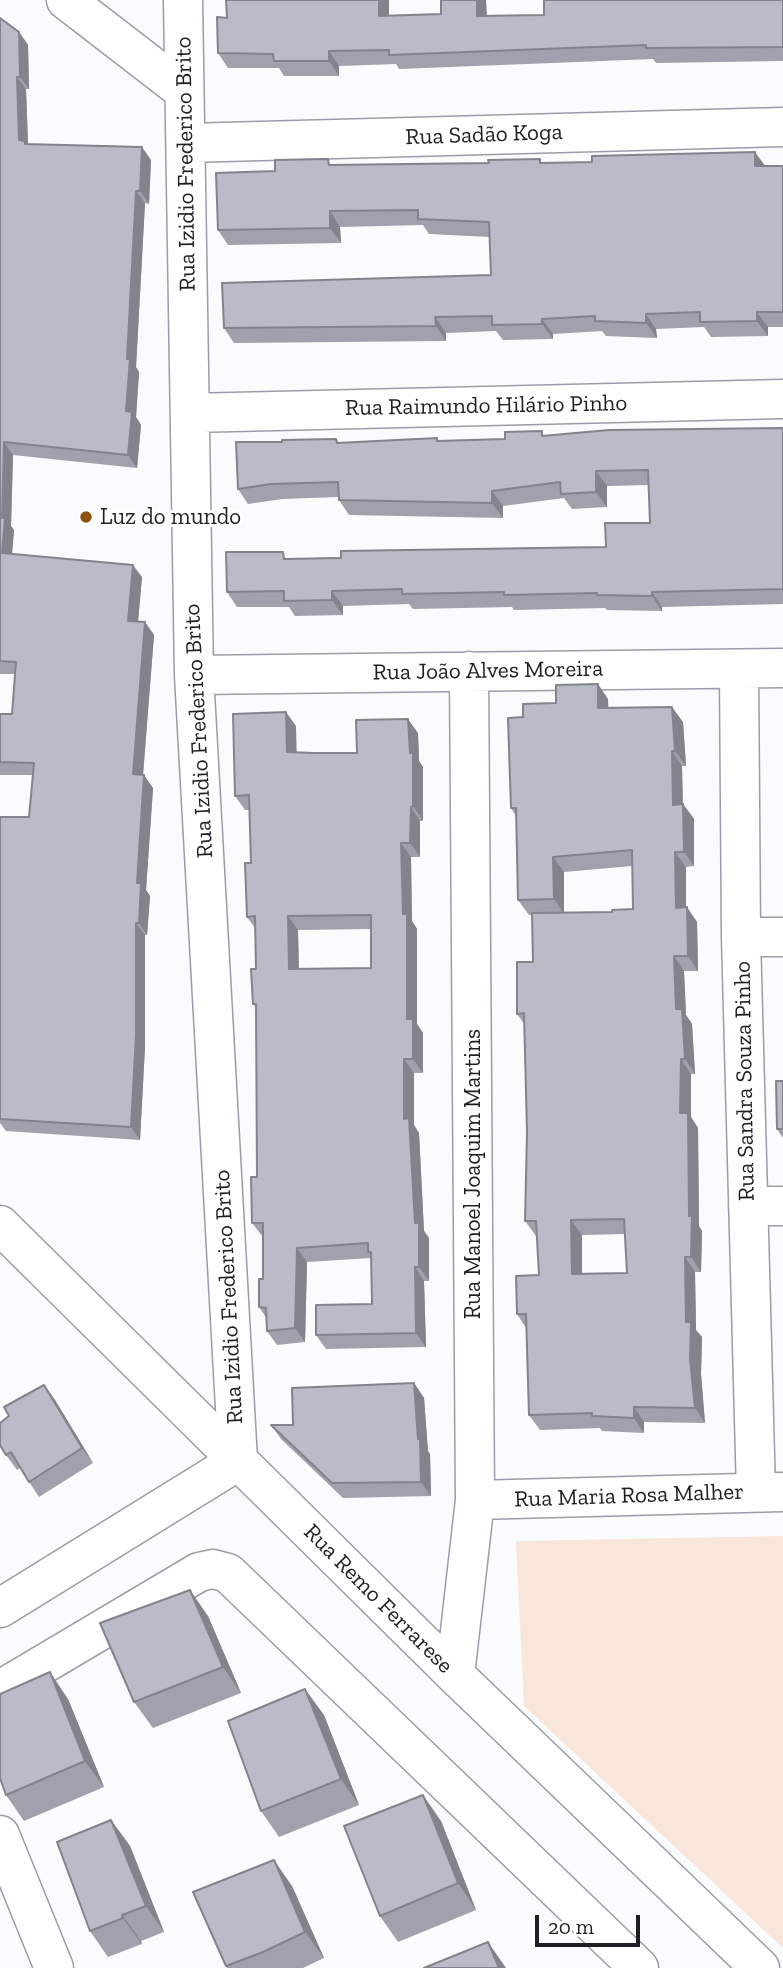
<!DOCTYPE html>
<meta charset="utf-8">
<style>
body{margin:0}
#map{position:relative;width:783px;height:1968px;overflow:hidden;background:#fafbfd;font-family:"Zilla Slab",serif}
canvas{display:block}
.scale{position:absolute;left:535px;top:1915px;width:105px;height:32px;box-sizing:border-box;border:4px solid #1e1f23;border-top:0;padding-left:9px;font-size:21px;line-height:24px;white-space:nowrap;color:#1e1f23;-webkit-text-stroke:5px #fff;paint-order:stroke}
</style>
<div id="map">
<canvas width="783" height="1968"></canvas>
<div class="scale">20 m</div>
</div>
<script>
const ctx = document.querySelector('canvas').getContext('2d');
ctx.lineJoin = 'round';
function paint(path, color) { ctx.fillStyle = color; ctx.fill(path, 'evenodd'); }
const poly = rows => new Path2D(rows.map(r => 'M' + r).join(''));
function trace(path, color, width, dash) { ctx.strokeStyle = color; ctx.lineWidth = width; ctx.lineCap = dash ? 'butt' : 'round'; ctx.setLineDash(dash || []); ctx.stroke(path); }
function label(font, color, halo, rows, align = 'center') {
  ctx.font = font + ' "Zilla Slab",serif'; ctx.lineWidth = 6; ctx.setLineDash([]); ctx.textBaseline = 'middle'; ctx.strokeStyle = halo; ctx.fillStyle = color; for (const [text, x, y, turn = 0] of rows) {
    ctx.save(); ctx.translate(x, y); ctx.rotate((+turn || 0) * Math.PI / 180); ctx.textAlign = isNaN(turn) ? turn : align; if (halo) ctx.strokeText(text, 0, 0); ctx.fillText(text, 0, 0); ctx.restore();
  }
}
paint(poly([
 [783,1536,783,1948,524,1706,516,1541]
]), '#f7e6d9');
const minor = poly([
 [66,0,184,91],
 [186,143,783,127],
 [190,413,783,399],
 [739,669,741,937,756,1492],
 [194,675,783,668],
 [741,937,783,937],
 [748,1206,783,1206],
 [0,1225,455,1675,760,1968],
 [475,1500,781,1492],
 [0,1608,238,1461,194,675,183,0],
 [455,1675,475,1500,469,671],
 [0,1690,199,1572,213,1569,228,1573,639,1968],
 [0,1835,54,1968]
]);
trace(minor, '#9a9da9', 41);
trace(minor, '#fff', 38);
paint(poly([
 [486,0,487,16,544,15,783,0,783,61,656,63,653,59,399,69,396,64,339,66,339,76,284,76,279,68,228,68,218,53,227,18,441,14],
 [0,18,19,32,28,45,29,89,26,89,28,144,151,160,149,204,145,203,136,367,139,372,136,417,141,425,137,468,13,455,11,526,14,530,12,554,142,577,138,622,145,622,154,635,143,775,153,788,146,890,150,896,147,935,145,935,145,1047,140,1140,6,1131,0,1123,0,817,29,817,33,775,0,775,0,714,12,714,15,674,0,674],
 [543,163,783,166,783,327,768,327,768,336,711,337,704,327,656,329,657,338,606,336,602,331,553,334,553,339,503,340,496,331,446,333,446,341,234,343,224,328,491,275,490,237,429,234,423,225,340,227,341,243,228,245,218,230,275,171,333,165],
 [783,428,783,604,662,607,662,611,607,610,605,608,514,610,512,607,413,609,409,604,343,606,343,615,295,616,289,607,237,607,227,592,288,559,606,547,650,523,649,485,607,486,607,507,572,509,564,498,503,506,503,518,349,515,339,500,338,497,282,499,248,504,238,489,282,442,336,439,339,443,439,441,505,439,545,436],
 [608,699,608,708,683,722,686,766,682,766,683,804,694,819,694,866,686,867,686,907,697,922,698,971,684,971,686,1015,692,1024,695,1074,691,1074,691,1117,698,1128,699,1226,702,1231,701,1272,695,1272,696,1330,702,1337,701,1374,705,1423,644,1422,644,1433,602,1431,600,1428,540,1430,529,1415,526,1328,517,1314,539,1275,537,1236,536,1236,525,1221,527,1132,525,1025,517,1014,533,962,532,915,529,915,518,900,516,816,511,808],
 [632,866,633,909,612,912,564,913,564,872],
 [625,1234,627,1273,582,1274,582,1235],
 [296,726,296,752,357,753,418,733,419,761,423,767,423,821,420,821,420,857,411,857,412,921,417,929,417,1024,423,1033,423,1073,414,1073,414,1125,419,1133,424,1231,429,1238,429,1281,424,1281,426,1347,326,1349,316,1335,372,1304,371,1258,307,1262,305,1342,277,1345,267,1331,267,1319,259,1307,263,1279,263,1237,252,1223,257,1177,256,1008,253,1004,256,969,255,928,247,917,251,863,250,810,245,810,235,796],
 [371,929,371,968,299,969,298,930],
 [783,1081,783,1138,777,1129],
 [414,1383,424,1398,428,1451,430,1454,431,1496,343,1498,281,1439,271,1425,293,1425],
 [44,1385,55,1400,93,1463,39,1497,20,1468,17,1470,6,1455,9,1416],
 [208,1616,241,1693,153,1728,134,1702],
 [68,1699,104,1787,24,1821,6,1795],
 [324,1715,359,1805,279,1837,261,1811],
 [111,1820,130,1846,164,1932,141,1941,142,1944,108,1957,90,1931],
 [441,1821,476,1910,398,1942,380,1916],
 [292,1886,324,1958,303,1968,227,1968,226,1966]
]), '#9fa1ac');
paint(poly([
 [379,0,389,0,389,30,379,16],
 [477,0,486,0,487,30,477,16],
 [19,32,28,45,29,89,20,77],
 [329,51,339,66,339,76,329,61],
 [17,77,26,89,28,145,19,140],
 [142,147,151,160,149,204,140,191],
 [755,152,766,167,755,166],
 [136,191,145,203,136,367,139,372,136,417,141,425,137,468,128,455,126,411,127,359],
 [330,211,340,227,341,243,330,228],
 [757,312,768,327,768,336,757,321],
 [646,314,656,329,657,338,646,323],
 [435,317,446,333,446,341,436,326],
 [542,319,553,334,553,339,542,324],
 [4,442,13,455,11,526,14,530,11,565,2,553],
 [596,471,607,486,607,507,596,492],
 [492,491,503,506,503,518,492,503],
 [133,565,142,577,137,633,128,621],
 [332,591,343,606,343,615,332,600],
 [652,592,662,607,662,611,652,596],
 [145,622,154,635,142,787,133,774],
 [598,684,608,699,609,723,598,708],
 [672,707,683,722,686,766,675,751],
 [286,712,296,726,297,766,287,752],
 [408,719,418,733,419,761,423,767,423,821,413,806],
 [672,751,682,766,683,820,673,805],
 [144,775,153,788,146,890,150,896,147,935,139,923,137,883],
 [683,804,694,819,694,866,684,852],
 [411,807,420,821,420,857,410,843],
 [401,843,411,857,412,921,417,929,417,1024,423,1033,423,1073,413,1059,407,1019],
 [675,852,686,867,686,923,676,908],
 [553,857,564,872,564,914,554,899],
 [687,907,697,922,698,971,688,956],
 [288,916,298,930,299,983,289,969],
 [136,923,145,935,145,1047,140,1140,131,1127],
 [674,956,684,971,686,1015,692,1024,695,1074,685,1059,676,1009],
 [404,1059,414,1073,414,1125,419,1133,424,1231,429,1238,429,1281,419,1267,404,1119],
 [681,1059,691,1074,691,1117,698,1128,699,1226,702,1231,701,1272,691,1257,680,1113],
 [571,1220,582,1235,582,1289,572,1274],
 [297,1248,307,1262,305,1342,295,1328],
 [685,1257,695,1272,696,1330,702,1337,701,1374,705,1423,695,1408,686,1322],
 [415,1267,424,1281,426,1347,416,1333],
 [414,1383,424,1398,428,1451,430,1454,431,1496,421,1482],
 [44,1385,55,1400,93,1463,82,1448],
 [634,1407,644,1422,644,1433,634,1418],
 [190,1590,208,1616,241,1693,223,1667],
 [50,1672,68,1699,104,1787,85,1761],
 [305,1689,324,1715,359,1805,341,1779],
 [423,1795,441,1821,476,1910,458,1883],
 [111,1820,130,1846,164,1932,146,1906],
 [274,1860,292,1886,324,1958,305,1932],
 [122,1915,141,1941,142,1944,123,1918],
 [488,1942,506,1968,499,1968]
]), '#82838c');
const building = poly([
 [226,0,379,0,379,16,441,14,441,0,477,0,477,16,544,15,544,0,783,0,783,47,646,48,646,45,389,55,389,50,329,51,329,61,274,61,273,54,218,53,217,17,227,18,226,0],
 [0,18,19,32,20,77,17,77,19,140,25,141,25,144,142,147,140,191,136,191,127,359,130,359,126,411,132,412,128,455,4,442,2,518,5,518,2,553,133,565,128,621,145,622,133,774,144,775,137,883,141,883,139,923,136,923,136,1035,131,1127,0,1119,0,817,29,817,34,763,0,762,0,714,12,714,16,662,0,661,0,18],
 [755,152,755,166,783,166,783,312,757,312,757,321,700,322,700,312,646,314,646,323,595,321,595,316,542,319,542,324,492,325,492,316,435,317,436,326,224,328,222,283,491,275,489,222,418,219,418,210,330,211,330,228,218,230,216,173,275,171,275,160,328,159,329,165,489,163,488,160,540,159,540,163,592,162,592,156,755,152],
 [783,428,783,589,652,592,652,596,597,595,597,593,504,595,504,592,402,594,402,589,332,591,332,600,284,601,284,591,227,592,226,552,283,552,284,559,341,558,341,551,606,547,605,523,650,523,648,470,596,471,596,492,561,494,560,482,492,491,492,503,339,500,338,482,271,484,238,489,236,442,282,442,282,440,336,439,337,443,437,438,437,441,505,439,505,432,542,431,542,436,609,430,783,428],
 [598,684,598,708,672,707,675,751,672,751,673,805,683,804,684,852,675,852,676,908,687,907,688,956,674,956,676,1009,682,1009,685,1059,681,1059,680,1113,688,1113,689,1216,692,1216,691,1257,685,1257,686,1322,691,1322,690,1359,695,1408,634,1407,634,1418,592,1416,592,1413,529,1415,526,1314,517,1314,516,1276,539,1275,536,1221,525,1221,527,1132,524,1013,517,1014,517,962,533,962,532,913,612,912,612,910,633,909,632,850,553,857,554,899,518,900,516,808,511,808,508,718,523,717,523,704,556,703,556,685,598,684],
 [624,1219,627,1273,572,1274,571,1220,624,1219],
 [286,712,287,752,315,753,357,753,356,720,408,719,410,753,413,753,413,806,411,807,410,843,401,843,403,914,407,914,407,1019,413,1019,413,1059,404,1059,404,1119,409,1118,415,1223,419,1223,419,1267,415,1267,416,1333,316,1335,316,1305,372,1304,371,1252,368,1252,368,1243,297,1248,295,1328,267,1331,266,1308,259,1307,259,1279,263,1279,263,1223,252,1223,251,1177,257,1177,256,1004,253,1004,251,969,256,969,255,916,247,917,245,863,251,863,249,795,235,796,233,714,286,712],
 [371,915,371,968,289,969,288,916,371,915],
 [776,1081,783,1081,783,1129,777,1129,776,1081],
 [414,1383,418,1439,420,1439,421,1482,332,1483,271,1425,293,1425,292,1388,414,1383],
 [44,1385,82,1448,29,1482,11,1452,6,1455,0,1445,0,1423,9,1416,4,1407,44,1385],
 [190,1590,223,1667,134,1702,100,1623,190,1590],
 [50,1672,85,1761,6,1795,0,1778,0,1694,50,1672],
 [305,1689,341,1779,261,1811,228,1721,305,1689],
 [423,1795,458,1883,380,1916,344,1826,423,1795],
 [111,1820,146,1906,122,1915,123,1918,90,1931,57,1842,111,1820],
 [274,1860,305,1932,263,1952,226,1966,193,1892,274,1860],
 [488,1942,499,1968,424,1968,488,1942]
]);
paint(building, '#b9bbc8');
trace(building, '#82838c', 2);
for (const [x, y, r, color] of [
 [86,517,7,"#8e5211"]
]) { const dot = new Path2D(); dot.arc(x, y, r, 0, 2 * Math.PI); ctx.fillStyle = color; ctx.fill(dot); trace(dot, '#fff', 2.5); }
label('23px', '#1e1f23', '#fff', [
 ["Rua Sadão Koga",484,135,-2],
 ["Rua Izidio Frederico Brito",186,164,-91],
 ["Rua Raimundo Hilário Pinho",486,406,-1],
 ["Rua João Alves Moreira",488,671,-1],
 ["Rua Izidio Frederico Brito",199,731,-93],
 ["Rua Sandra Souza Pinho",745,1081,-91],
 ["Rua Manoel Joaquim Martins",473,1174,-90],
 ["Rua Izidio Frederico Brito",229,1297,-93],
 ["Rua Maria Rosa Malher",629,1496,-2],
 ["Rua Remo Ferrarese",378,1599,45]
]);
label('23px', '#1e1f23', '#fff', [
 ["Luz do mundo",100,517]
], 'left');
</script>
